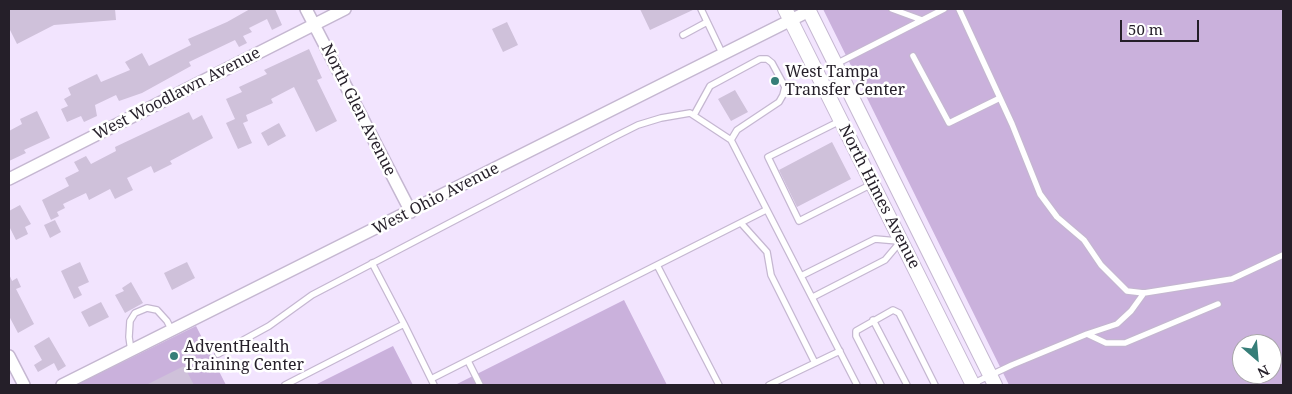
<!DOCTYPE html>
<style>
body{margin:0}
#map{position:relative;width:1292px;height:394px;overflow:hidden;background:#f2e4fe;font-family:"Noto Serif",serif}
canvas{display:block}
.frame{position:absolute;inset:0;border:10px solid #251f29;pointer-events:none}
.north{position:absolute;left:1232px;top:334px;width:50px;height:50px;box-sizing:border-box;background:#fff;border:1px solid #a8a5a9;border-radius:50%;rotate:153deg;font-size:14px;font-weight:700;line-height:20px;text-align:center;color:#251f29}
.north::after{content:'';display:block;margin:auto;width:18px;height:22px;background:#367e78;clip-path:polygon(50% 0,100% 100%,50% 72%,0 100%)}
.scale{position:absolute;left:1120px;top:20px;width:79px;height:22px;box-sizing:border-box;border:2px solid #251f29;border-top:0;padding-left:6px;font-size:15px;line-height:18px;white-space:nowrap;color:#251f29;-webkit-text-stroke:4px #fff;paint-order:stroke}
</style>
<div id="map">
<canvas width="1292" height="394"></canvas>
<div class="frame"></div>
<div class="north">N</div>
<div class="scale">50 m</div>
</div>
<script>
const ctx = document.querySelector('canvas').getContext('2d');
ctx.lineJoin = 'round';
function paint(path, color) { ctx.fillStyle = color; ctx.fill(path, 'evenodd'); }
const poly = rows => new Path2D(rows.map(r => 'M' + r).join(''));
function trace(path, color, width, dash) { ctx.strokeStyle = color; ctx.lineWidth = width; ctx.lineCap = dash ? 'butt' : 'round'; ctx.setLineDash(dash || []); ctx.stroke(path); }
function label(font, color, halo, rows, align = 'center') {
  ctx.font = font + ' "Noto Serif",serif'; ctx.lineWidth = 5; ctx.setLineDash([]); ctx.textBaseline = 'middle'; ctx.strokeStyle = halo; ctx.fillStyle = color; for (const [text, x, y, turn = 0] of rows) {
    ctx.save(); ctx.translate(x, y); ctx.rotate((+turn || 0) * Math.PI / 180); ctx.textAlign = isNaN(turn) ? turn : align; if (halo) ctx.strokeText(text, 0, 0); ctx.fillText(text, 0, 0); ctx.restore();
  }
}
paint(poly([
 [823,9,1283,9,1283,385,1009,385],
 [1242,344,1272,344,1272,374,1242,374],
 [624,300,667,385,455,385],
 [196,326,226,385,76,385],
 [393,346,413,385,315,385]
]), '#cab1dc');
paint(poly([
 [9,9,115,9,116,20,54,25,17,44,9,28],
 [250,9,275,9,282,25,272,30,267,19,249,28,252,32,243,36,247,43,239,47,235,40,189,62,191,66,142,93,119,101,116,95,95,105,97,116,84,122,81,116,67,122,61,109,68,106,64,99,71,95,68,88,97,74,101,82,130,70,125,62,142,53,149,66,191,45,188,39,227,22],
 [640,9,695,9,650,30],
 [507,22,518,45,503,52,492,29],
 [309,49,322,78,317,80,337,121,316,132,294,87,271,99,273,103,246,115,248,121,243,123,252,143,238,149,226,123,235,119,226,99,242,92,239,87,267,74,264,70],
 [735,90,748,112,731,121,718,99],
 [37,111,50,138,24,150,26,153,9,161,9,131,22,124,20,119],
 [189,112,193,120,202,115,213,138,170,161,172,164,154,173,151,166,127,178,133,190,115,199,110,189,89,200,86,193,63,204,65,208,57,212,59,216,51,220,42,200,69,186,65,178,79,171,74,162,86,156,91,164,116,151,115,147],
 [279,123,286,136,268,146,261,133],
 [832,142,851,179,797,207,779,170],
 [20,205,31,224,25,227,28,234,16,240,9,226,9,211],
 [55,220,61,232,50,238,44,225],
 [80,262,89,282,78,287,82,295,74,299,61,271],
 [187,262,195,278,172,290,164,273],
 [9,274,12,281,17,278,21,287,16,289,34,324,18,333,9,316],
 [131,282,143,303,125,313,115,295,124,291,122,288],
 [101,302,109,317,89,327,81,312],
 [49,337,66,366,58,371,54,363,38,372,34,365,42,360,34,346],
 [184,366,194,385,146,385]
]), '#cfc1da');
const service = poly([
 [701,9,723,55],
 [892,9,922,20],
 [959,9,1012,124,1040,194,1057,217,1084,240,1101,265,1127,291,1144,293,1232,279,1283,255],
 [683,35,707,22],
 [913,56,949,123,1000,98],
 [836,64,944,9],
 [694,115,710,86,760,59,767,59,772,63,785,87,783,95,779,102,737,130,731,140],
 [840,121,768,157,799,221,872,184],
 [741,223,767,252,771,275,815,363],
 [372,263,404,324],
 [657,265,719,385],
 [801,276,875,239,898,241],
 [1144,293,1131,311,1117,324,1087,334,1106,343,1125,343,1218,304],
 [813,297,885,260,901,241],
 [873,320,907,385],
 [131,351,129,337,130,321,135,313,147,308,157,310,167,321,172,331],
 [218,354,269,326,312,295,616,136,638,125,661,118,690,113,731,140,857,385],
 [468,361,480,385],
 [431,379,766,210],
 [972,384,1012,365,1087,334],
 [285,385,404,324,434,385],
 [769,385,840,351],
 [881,385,856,336,856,331,893,310,899,313,935,385]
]);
const minor = poly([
 [306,9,411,212],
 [9,179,345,9],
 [9,356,24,385],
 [62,385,809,11]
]);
const tertiary = poly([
 [785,9,973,385],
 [808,9,995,385]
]);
trace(service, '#c5b7d1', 8);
trace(minor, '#c5b7d1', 14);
trace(tertiary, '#c5b7d1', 16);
trace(service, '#fff', 5.5);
trace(minor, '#fff', 11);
trace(tertiary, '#fff', 14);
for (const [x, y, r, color] of [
 [775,81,5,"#367e78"],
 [174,356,5,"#367e78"]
]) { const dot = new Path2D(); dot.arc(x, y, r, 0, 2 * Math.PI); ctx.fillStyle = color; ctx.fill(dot); trace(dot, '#fff', 2); }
label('16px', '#251f29', '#fff', [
 ["West Tampa",785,72],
 ["Transfer Center",785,90],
 ["AdventHealth",184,347],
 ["Training Center",184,365]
], 'left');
label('16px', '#251f29', '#fff', [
 ["West Woodlawn Avenue",177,94,-27],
 ["North Glen Avenue",358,110,63],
 ["North Himes Avenue",879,197,63],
 ["West Ohio Avenue",436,199,-27]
]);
</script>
